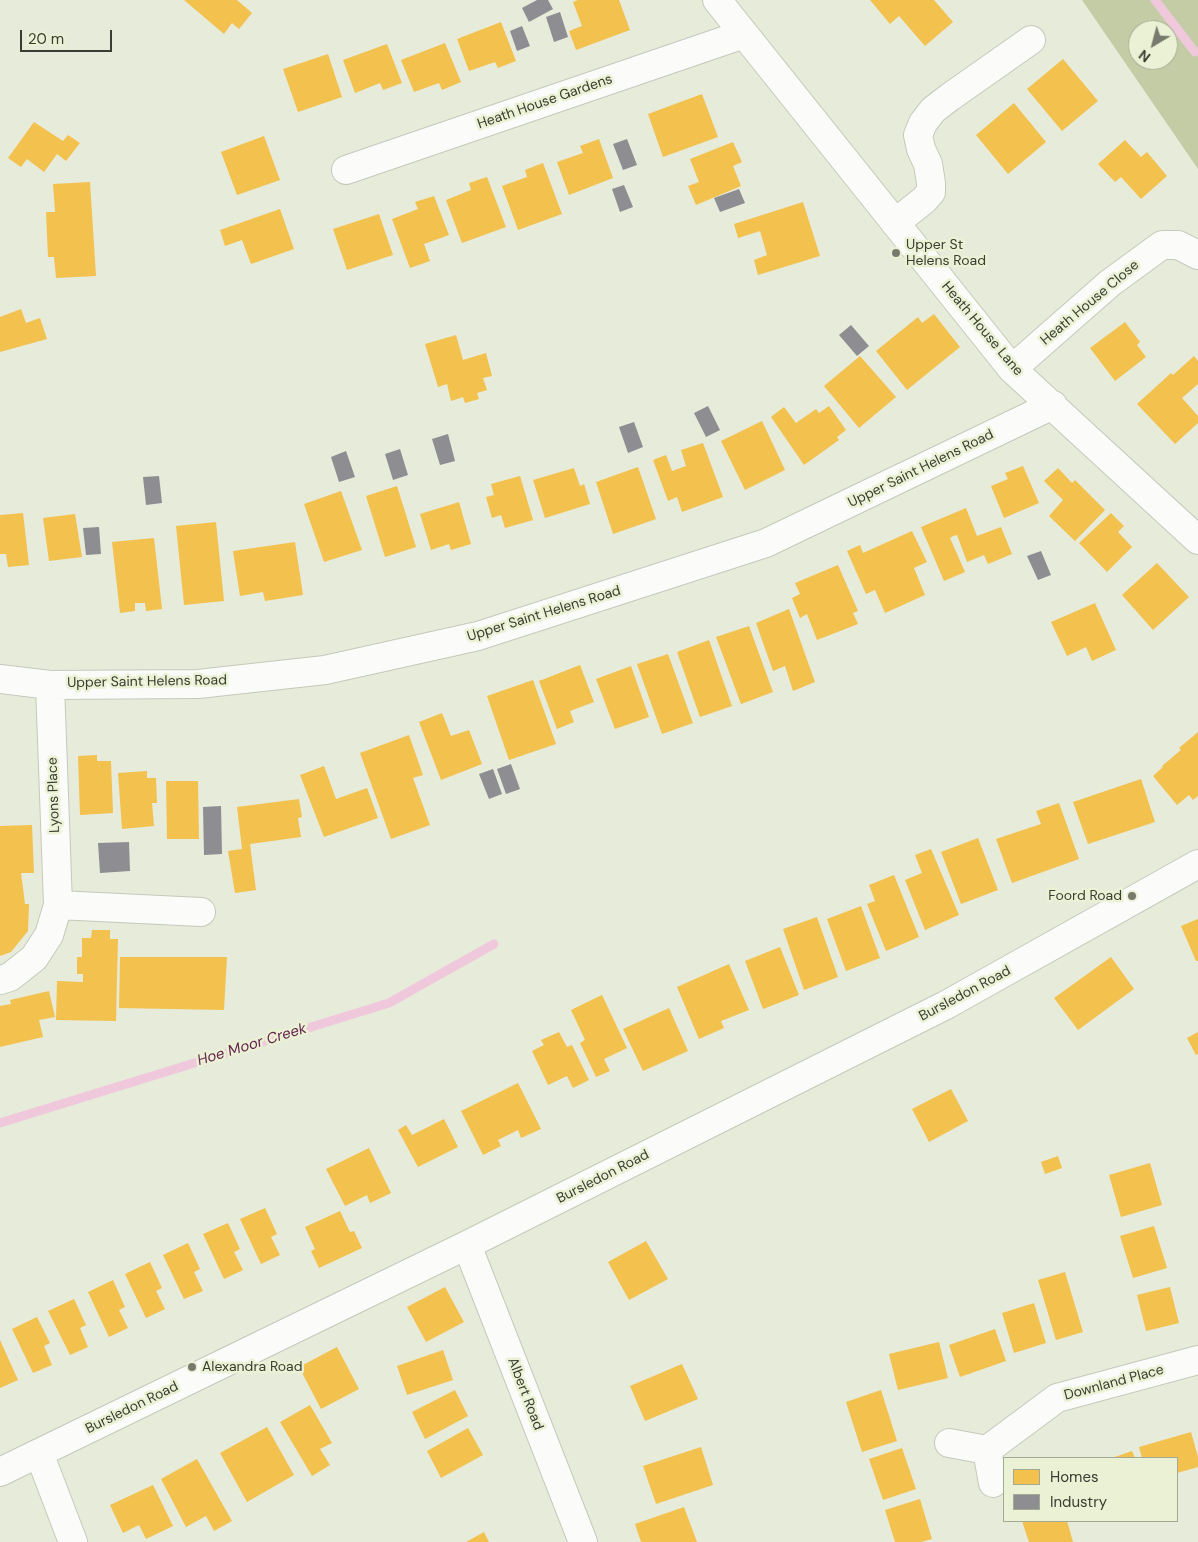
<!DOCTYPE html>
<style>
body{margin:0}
#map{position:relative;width:1198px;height:1542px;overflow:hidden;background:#e7ebda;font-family:"DM Sans",sans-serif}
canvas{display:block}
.legend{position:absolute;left:1003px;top:1457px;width:175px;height:65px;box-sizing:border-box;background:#ebf1d4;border:1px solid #a4a993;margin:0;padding:6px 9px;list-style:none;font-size:15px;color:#3a3d31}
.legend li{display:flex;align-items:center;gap:10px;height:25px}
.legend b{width:25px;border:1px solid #a4a993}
.north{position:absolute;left:1128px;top:20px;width:50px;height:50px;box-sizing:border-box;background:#ebf1d4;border:1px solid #a4a993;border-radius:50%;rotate:217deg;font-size:14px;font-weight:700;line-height:20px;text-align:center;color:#3a3d31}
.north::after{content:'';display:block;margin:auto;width:18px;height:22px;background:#777a6c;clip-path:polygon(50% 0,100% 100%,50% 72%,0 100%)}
.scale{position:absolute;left:20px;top:30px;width:92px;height:22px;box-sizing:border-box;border:2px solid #3a3d31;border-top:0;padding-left:6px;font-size:15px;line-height:18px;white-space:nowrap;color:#3a3d31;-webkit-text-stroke:4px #ebf1d4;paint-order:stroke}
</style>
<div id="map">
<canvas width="1198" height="1542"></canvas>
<ul class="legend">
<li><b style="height:14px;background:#f2c14e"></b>Homes</li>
<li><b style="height:14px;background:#8d8d92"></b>Industry</li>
</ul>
<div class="north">N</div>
<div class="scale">20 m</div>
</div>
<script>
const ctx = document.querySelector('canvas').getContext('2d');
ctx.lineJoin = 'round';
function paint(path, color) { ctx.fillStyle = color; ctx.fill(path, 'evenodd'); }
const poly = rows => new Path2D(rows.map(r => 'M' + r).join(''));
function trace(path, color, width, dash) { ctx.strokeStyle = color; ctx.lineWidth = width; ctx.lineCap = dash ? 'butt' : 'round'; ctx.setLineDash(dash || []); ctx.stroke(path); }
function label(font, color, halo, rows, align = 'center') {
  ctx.font = font + ' "DM Sans",sans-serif'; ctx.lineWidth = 5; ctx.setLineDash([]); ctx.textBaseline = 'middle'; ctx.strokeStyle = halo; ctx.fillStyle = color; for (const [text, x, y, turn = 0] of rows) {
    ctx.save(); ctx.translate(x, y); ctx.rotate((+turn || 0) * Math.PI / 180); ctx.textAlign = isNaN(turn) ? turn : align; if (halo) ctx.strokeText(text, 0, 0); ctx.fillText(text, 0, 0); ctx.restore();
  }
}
paint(poly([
 [1082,0,1198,0,1198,169],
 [1138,30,1168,30,1168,60,1138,60]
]), '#c4cca6');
paint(poly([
 [184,0,237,0,252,13,239,29,232,23,224,34],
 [578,0,619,0,630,30,576,50,569,31,582,26,573,2],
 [870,0,934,0,953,22,925,46,899,16,890,24],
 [501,22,516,61,498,68,495,62,469,71,457,39],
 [445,43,461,82,442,90,439,83,414,92,401,60],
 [387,44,402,83,383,90,380,83,355,93,343,60],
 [328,54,342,97,298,112,283,69],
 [1063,59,1098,101,1062,131,1027,89],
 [702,94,718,137,663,157,648,114],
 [1014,103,1046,142,1008,174,976,135],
 [34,122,63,141,68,135,80,143,66,161,57,154,44,172,27,159,21,167,8,158],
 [264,136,280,180,237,195,221,152],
 [599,139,613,178,569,195,557,162,583,153,580,146],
 [1125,140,1141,157,1147,152,1167,176,1141,199,1121,177,1115,182,1098,164],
 [733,142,742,162,733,166,741,186,696,205,688,186,699,182,690,159],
 [543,163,562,214,518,230,502,186,527,177,525,170],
 [487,177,506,227,462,243,446,200,471,190,469,183],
 [90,182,96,276,56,278,54,257,48,257,46,212,55,212,53,184],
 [434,196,449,235,424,244,430,261,410,268,392,219,418,209,415,202],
 [803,202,820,256,758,275,754,260,767,255,760,231,738,238,734,224],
 [280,209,294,249,251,264,242,240,225,246,220,230],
 [379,214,393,255,347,270,333,229],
 [21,309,26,323,40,318,47,339,0,352,0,317],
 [934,314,960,347,907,390,876,351,918,317,922,323],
 [1125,322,1140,342,1137,345,1146,357,1115,381,1090,348],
 [456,335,463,360,486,353,492,376,483,378,487,390,477,393,479,399,465,403,463,397,451,401,447,384,438,387,425,344],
 [860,356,896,397,859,428,824,386],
 [1194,356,1198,361,1198,384,1182,398,1198,416,1198,423,1175,444,1137,404,1171,373,1173,375],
 [829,406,846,430,837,437,839,440,804,465,771,417,784,407,796,423,816,409,819,413],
 [762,421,785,470,745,490,721,441],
 [703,443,723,497,682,512,677,497,668,501,653,460,666,455,672,471,686,466,681,450],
 [1023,466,1039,503,1004,518,991,486,1008,479,1005,473],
 [638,467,656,519,613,534,596,482],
 [574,468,580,486,584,484,590,504,545,518,533,480],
 [1058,468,1072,483,1075,480,1105,510,1075,541,1049,516,1063,500,1044,481],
 [520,476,533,520,505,528,501,515,492,518,486,497,494,495,491,484],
 [397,486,416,547,385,557,366,496],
 [341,491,362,550,324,562,304,504],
 [459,502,471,544,451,550,449,544,431,550,420,514],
 [966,508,977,536,1001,527,1012,554,988,564,984,555,967,562,957,535,953,536,950,538,965,572,944,581,921,527],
 [23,513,29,565,8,567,6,554,0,554,0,515],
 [1111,513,1124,526,1118,532,1132,547,1107,572,1079,543],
 [75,514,82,557,49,561,43,518],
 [216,522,224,601,184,605,176,526],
 [912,531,927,562,914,568,925,595,885,613,875,590,866,594,847,551,860,545,863,553],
 [154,538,162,609,146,611,145,603,135,603,135,611,120,613,112,542],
 [295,542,303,595,265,601,263,592,240,596,233,551],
 [1157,563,1189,597,1153,630,1122,595],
 [838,565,858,611,853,613,858,624,817,640,807,614,800,618,792,598,800,594,795,583],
 [1095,603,1116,650,1092,661,1086,647,1067,656,1051,622],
 [789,609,815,682,793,691,785,666,773,671,756,623],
 [749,626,773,692,741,704,716,637],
 [709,640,732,706,700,717,677,652],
 [668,654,693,723,662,734,637,664],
 [580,665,594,702,570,711,574,722,557,729,539,681],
 [631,666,649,717,615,729,596,679],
 [533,680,556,744,509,760,487,696],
 [442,713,451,736,469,730,482,764,441,780,419,722],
 [1198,732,1198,796,1193,800,1189,795,1177,805,1153,776,1163,767,1162,766,1181,750,1179,748],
 [409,735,423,775,413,778,430,825,391,839,360,753],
 [97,755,97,761,111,761,113,813,80,815,78,756],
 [324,766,336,799,367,788,378,818,324,837,300,775],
 [147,771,147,778,156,778,157,803,152,803,154,826,122,829,118,773],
 [1141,779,1155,822,1088,844,1073,802],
 [166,781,198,781,199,839,167,839],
 [299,799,302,817,298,818,301,837,250,844,256,890,235,893,228,851,242,849,237,807],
 [1059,803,1079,859,1012,883,996,839,1041,824,1036,811],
 [32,825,34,873,21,873,25,904,29,904,28,931,11,952,0,956,0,826],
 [978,838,998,890,961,904,941,852],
 [931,849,959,915,925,930,905,880,922,873,915,855],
 [894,875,919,937,886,951,867,904,875,901,869,885],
 [861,906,880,958,846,971,827,919],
 [817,917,838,977,804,990,783,929],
 [1198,919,1198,961,1196,961,1181,926],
 [92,930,110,930,110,939,118,939,116,1021,56,1020,57,981,83,982,83,974,77,974,77,957,82,957,82,938,91,938],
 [780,947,799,995,763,1009,745,961],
 [120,957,227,957,224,1010,119,1008],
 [1111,957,1134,989,1078,1030,1054,998],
 [729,964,749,1010,721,1021,724,1028,699,1039,677,987],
 [49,991,55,1017,39,1020,43,1037,0,1047,0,1006,11,1004,10,1000],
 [602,995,627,1048,604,1059,610,1071,596,1077,580,1043,585,1040,571,1010],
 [669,1008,688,1051,643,1071,623,1029],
 [559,1032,567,1047,572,1045,589,1080,573,1088,567,1076,548,1085,532,1051,544,1045,541,1040],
 [1198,1032,1198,1054,1196,1055,1187,1038],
 [518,1083,541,1129,521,1138,518,1130,498,1140,501,1146,483,1155,461,1111],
 [951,1089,968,1121,929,1142,912,1109],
 [444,1119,458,1147,418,1167,398,1130,406,1125,412,1135],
 [369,1148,391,1193,370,1203,367,1195,345,1206,326,1169],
 [1058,1156,1062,1168,1045,1174,1041,1162],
 [1150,1163,1162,1205,1121,1217,1109,1175],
 [265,1208,277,1234,271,1237,280,1255,261,1264,240,1219],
 [340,1211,350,1232,354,1231,362,1248,319,1268,311,1251,315,1249,305,1227],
 [228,1223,240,1249,234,1252,243,1270,224,1279,203,1234],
 [1154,1226,1167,1268,1133,1278,1120,1236],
 [646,1241,668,1279,629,1300,608,1262],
 [188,1243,200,1269,194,1272,203,1291,184,1299,163,1255],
 [150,1262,162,1288,156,1291,165,1309,146,1318,125,1274],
 [1065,1272,1083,1332,1056,1340,1038,1280],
 [113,1280,125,1307,119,1310,128,1328,109,1337,88,1292],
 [445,1287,464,1322,426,1342,407,1307],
 [1170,1287,1179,1323,1146,1331,1137,1295],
 [74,1299,86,1325,80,1328,88,1347,70,1355,48,1311],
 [1034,1303,1046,1343,1014,1353,1002,1313],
 [37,1317,50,1343,44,1346,52,1365,33,1373,12,1329],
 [995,1329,1006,1361,960,1377,949,1345],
 [0,1340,18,1380,0,1388],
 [939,1342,948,1378,898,1390,889,1354],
 [337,1347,359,1389,321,1409,299,1367],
 [443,1350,453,1380,407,1395,397,1366],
 [682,1364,698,1399,645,1421,630,1386],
 [455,1390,468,1416,425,1439,412,1412],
 [881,1390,897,1441,862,1452,846,1402],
 [310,1405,332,1443,320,1449,330,1465,312,1476,280,1422],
 [267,1427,294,1475,247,1502,220,1453],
 [468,1428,483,1455,441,1478,427,1451],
 [1191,1432,1198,1457,1198,1467,1177,1473,1177,1458,1142,1458,1139,1447],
 [701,1447,713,1485,656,1504,643,1466],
 [902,1448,916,1489,883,1500,869,1459],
 [1132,1451,1135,1458,1112,1458],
 [197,1459,232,1521,214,1531,206,1516,186,1527,161,1479],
 [153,1485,173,1526,146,1539,139,1525,123,1533,110,1505],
 [920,1499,932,1539,921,1542,895,1542,885,1510],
 [684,1507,697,1542,641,1542,635,1524],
 [1022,1521,1067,1521,1073,1542,1029,1542],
 [484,1532,489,1542,466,1542]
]), '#f2c14e');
paint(poly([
 [537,0,548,0,553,9,529,22,522,8],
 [560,12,568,37,554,42,546,17],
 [522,26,530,46,517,51,510,31],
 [627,139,637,165,623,170,613,144],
 [624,185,633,207,620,212,612,189],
 [739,189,745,203,720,212,714,198],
 [851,325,869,346,857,356,839,335],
 [708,406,720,430,706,437,694,413],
 [634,422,643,447,628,453,619,427],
 [448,434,455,461,440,465,432,439],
 [400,449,408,475,393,480,385,454],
 [346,451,355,477,339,482,331,457],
 [159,476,162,503,146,505,143,477],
 [99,527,101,554,86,555,83,528],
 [1041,551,1051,575,1038,580,1027,556],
 [511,764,520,789,506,794,497,769],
 [493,769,502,794,489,799,479,774],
 [221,806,222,854,204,855,203,807],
 [129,842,130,871,100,873,98,843]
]), '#8d8d92');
trace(poly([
 [1155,0,1195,52],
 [0,1123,389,1003,494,944]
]), '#efc9db', 9);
const minor = poly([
 [717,0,1012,369,1198,540],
 [346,170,744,34],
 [895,223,924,200,931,192,931,183,928,164,921,149,918,135,923,123,933,110,950,97,1031,40],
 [1012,369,1110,283,1162,245,1178,245,1198,255],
 [0,679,50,685,198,684,325,670,478,636,766,543,1053,405],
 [58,905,201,912],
 [0,980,10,977,34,958,49,935,58,905,50,685],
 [467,1245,583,1542],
 [949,1443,987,1450,1057,1398,1198,1360],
 [987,1450,993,1483],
 [39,1453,73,1542],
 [0,1472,467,1245,946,1005,1198,864]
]);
trace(minor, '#c5c9bb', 30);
trace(minor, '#fbfcf9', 28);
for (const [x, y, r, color] of [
 [896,253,5,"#777a6c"],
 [1132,896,5,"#777a6c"],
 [192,1367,5,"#777a6c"]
]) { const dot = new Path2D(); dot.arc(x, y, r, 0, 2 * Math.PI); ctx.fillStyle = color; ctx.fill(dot); trace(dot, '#ebf1d4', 2); }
label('14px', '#3a3d31', '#ebf1d4', [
 ["Heath House Gardens",545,102,-19],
 ["Heath House Close",1090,303,-40],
 ["Heath House Lane",982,329,50],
 ["Upper Saint Helens Road",921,469,-26],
 ["Upper Saint Helens Road",544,614,-17],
 ["Upper Saint Helens Road",147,682,-1],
 ["Lyons Place",54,795,-92],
 ["Bursledon Road",965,994,-28],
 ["Bursledon Road",603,1177,-27],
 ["Downland Place",1114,1383,-15],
 ["Albert Road",525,1394,69],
 ["Bursledon Road",132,1408,-26]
]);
label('14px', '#3a3d31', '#ebf1d4', [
 ["Upper St",906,245],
 ["Helens Road",906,261],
 ["Foord Road",1122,896,"right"],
 ["Alexandra Road",202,1367]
], 'left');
label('italic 15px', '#65254f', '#ebf1d4', [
 ["Hoe Moor Creek",252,1045,-17]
]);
</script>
